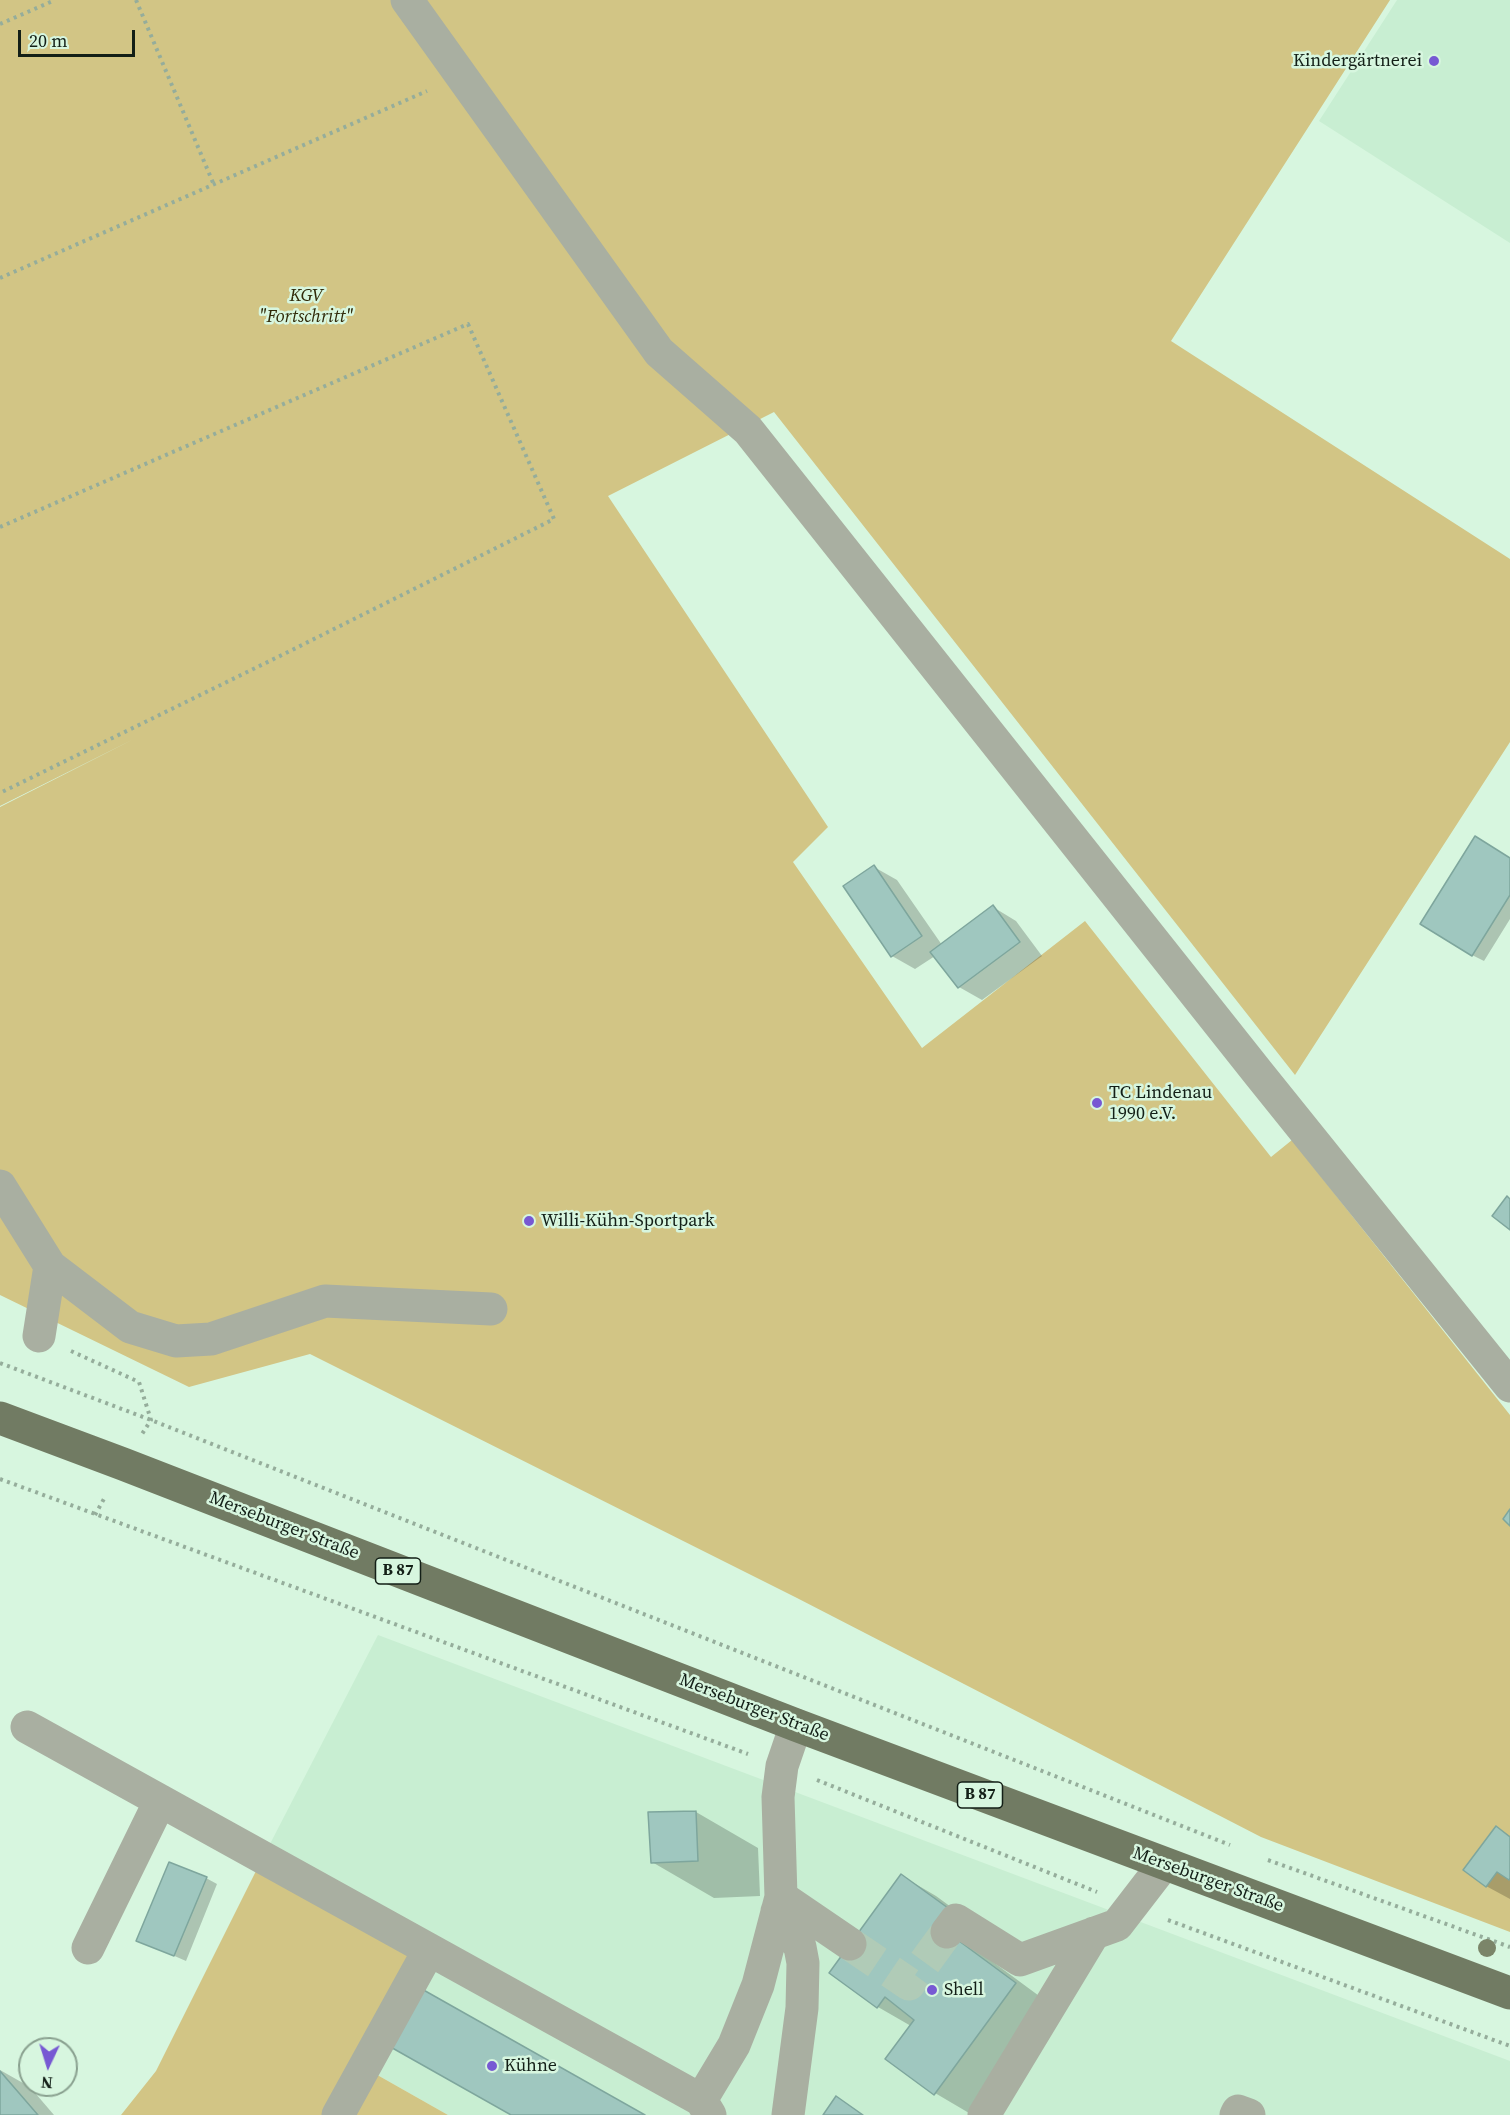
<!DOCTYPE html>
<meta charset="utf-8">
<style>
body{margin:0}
#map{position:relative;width:1510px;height:2115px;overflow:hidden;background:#d7f6df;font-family:"Source Serif 4",serif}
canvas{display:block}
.north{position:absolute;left:18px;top:2037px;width:60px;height:60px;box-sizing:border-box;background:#d7f6df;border:2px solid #89a08f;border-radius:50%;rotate:184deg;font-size:16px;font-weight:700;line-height:24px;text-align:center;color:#131f17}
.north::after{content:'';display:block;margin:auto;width:21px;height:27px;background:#7759d3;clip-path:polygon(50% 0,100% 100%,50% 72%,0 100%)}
.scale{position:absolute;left:18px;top:30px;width:117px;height:27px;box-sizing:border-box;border:3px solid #131f17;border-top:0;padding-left:8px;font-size:18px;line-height:21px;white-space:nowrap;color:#131f17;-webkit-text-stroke:4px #d7f6df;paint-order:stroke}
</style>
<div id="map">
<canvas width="1510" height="2115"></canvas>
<div class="north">N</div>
<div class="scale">20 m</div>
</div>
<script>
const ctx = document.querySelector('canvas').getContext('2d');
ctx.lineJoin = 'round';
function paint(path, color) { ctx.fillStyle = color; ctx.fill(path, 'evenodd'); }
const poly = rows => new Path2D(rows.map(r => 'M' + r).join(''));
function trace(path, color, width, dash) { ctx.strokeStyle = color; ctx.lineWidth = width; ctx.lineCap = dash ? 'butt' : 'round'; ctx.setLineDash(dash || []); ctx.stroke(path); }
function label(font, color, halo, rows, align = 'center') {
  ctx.font = font + ' "Source Serif 4",serif'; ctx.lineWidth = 5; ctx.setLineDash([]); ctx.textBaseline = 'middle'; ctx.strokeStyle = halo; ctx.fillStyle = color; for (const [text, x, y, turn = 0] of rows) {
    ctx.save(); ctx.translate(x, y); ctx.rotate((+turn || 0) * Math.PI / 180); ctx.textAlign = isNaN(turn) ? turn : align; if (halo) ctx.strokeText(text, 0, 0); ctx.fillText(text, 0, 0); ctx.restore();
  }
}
paint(poly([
 [1397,0,1510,0,1510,243,1319,121],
 [378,1635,1510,2061,1510,2115,448,2115,365,2068,256,1871]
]), '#c8eed2');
paint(poly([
 [0,0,1390,0,1171,341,1510,559,1510,742,1295,1075,774,412,608,496,828,827,793,862,922,1048,1085,921,1271,1157,1292,1140,1510,1415,1510,1932,1261,1837,797,1598,310,1354,189,1387,0,1295,0,807,134,739,0,806],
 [256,1871,414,1959,365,2068,448,2115,121,2115,156,2071]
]), '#d2c585');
paint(poly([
 [1510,859,1510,919,1484,961,1472,955],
 [874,867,897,880,942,945,993,907,1016,921,1042,956,982,1000,959,987,935,956,915,969,892,956],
 [696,1812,758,1848,760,1896,714,1898,652,1862],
 [1496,1828,1510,1836,1510,1899,1486,1886],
 [902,1876,936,1896,981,1929,970,1945,1050,2004,969,2113,935,2093,911,2026,878,2007],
 [206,1878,217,1884,186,1961,138,1940],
 [0,2070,30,2087,54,2115,0,2115]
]), '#0003');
const building = poly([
 [1475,836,1510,858,1510,895,1472,956,1420,924,1475,836],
 [874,865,922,936,891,957,843,886,874,865],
 [993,905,1020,942,958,988,930,952,993,905],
 [1507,1196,1510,1199,1510,1230,1492,1216,1507,1196],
 [1510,1509,1510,1526,1503,1519,1510,1509],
 [696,1811,698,1861,651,1863,648,1812,696,1811],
 [1496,1826,1510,1837,1510,1878,1509,1880,1497,1872,1486,1887,1463,1870,1496,1826],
 [169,1862,207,1877,174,1956,136,1941,169,1862],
 [901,1874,948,1908,936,1924,1016,1983,934,2095,885,2059,914,2020,885,1997,877,2008,829,1973,901,1874],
 [420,1988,645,2115,511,2115,387,2045,420,1988],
 [0,2071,38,2115,0,2115,0,2071],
 [836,2096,863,2115,823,2115,836,2096]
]);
paint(building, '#9fc7bf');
trace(building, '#7ea69d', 1.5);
trace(poly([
 [850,1944,909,1984,947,1932]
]), '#b0cbb7', 33, [33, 16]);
trace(poly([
 [136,0,214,185],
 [0,24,55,0],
 [0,278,427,91],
 [0,527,468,324,554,519,288,652,0,793],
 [71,1351,139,1382,151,1420,142,1434],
 [0,1363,151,1420,1230,1845],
 [0,1479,748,1754],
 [95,1515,105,1497],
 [817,1780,1097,1892],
 [1268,1860,1510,1947],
 [1168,1920,1510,2046]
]), '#95ad9b', 4, [3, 4.5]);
trace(poly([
 [407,0,659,352,748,430,1259,1074,1510,1386],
 [0,1186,50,1266,39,1336],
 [50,1266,130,1327,176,1341,211,1339,325,1301,491,1309],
 [27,1727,701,2100],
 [781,1897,850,1944],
 [777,1911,800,1947,803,1963,802,2008,788,2115],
 [947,1932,956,1920,1020,1960,1117,1925,1164,1864],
 [88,1948,160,1801],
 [338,2115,429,1950],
 [710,2115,701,2100,734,2045,758,1985,781,1897,778,1797,782,1766,796,1725],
 [984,2115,1094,1933],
 [1236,2115,1238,2111,1249,2115]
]), '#a9afa1', 33);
trace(poly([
 [0,1418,123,1464,796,1725,1510,1993]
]), '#717b63', 33);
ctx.fillStyle = '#7b8569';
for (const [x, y] of [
 [1487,1948]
]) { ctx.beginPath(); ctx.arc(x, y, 9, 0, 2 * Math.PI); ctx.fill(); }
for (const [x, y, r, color] of [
 [1434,61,6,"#7759d3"],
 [1097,1103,6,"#7759d3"],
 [529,1221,6,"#7759d3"],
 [932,1990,6,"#7759d3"],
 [492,2066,6,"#7759d3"]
]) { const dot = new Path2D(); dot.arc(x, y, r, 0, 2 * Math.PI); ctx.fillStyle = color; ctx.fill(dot); trace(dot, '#d7f6df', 2); }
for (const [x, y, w] of [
 [398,1571,45],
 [980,1795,45]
]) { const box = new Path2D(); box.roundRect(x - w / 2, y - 13, w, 26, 4.5); ctx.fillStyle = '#d7f6df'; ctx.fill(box); trace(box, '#131f17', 1.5); }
label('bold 16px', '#131f17', null, [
 ["B 87",398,1571],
 ["B 87",980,1795]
]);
label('18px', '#131f17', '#d7f6df', [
 ["Kindergärtnerei",1422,61,"right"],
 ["TC Lindenau",1109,1093],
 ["1990 e.V.",1109,1114],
 ["Willi-Kühn-Sportpark",541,1221],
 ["Shell",944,1990],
 ["Kühne",504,2066]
], 'left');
label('italic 18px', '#302908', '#d7f6df', [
 ["KGV",306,296],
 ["\"Fortschritt\"",306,317]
]);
label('18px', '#131f17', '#d7f6df', [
 ["Merseburger Straße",284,1526,21],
 ["Merseburger Straße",754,1708,21],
 ["Merseburger Straße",1208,1880,20]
]);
</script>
